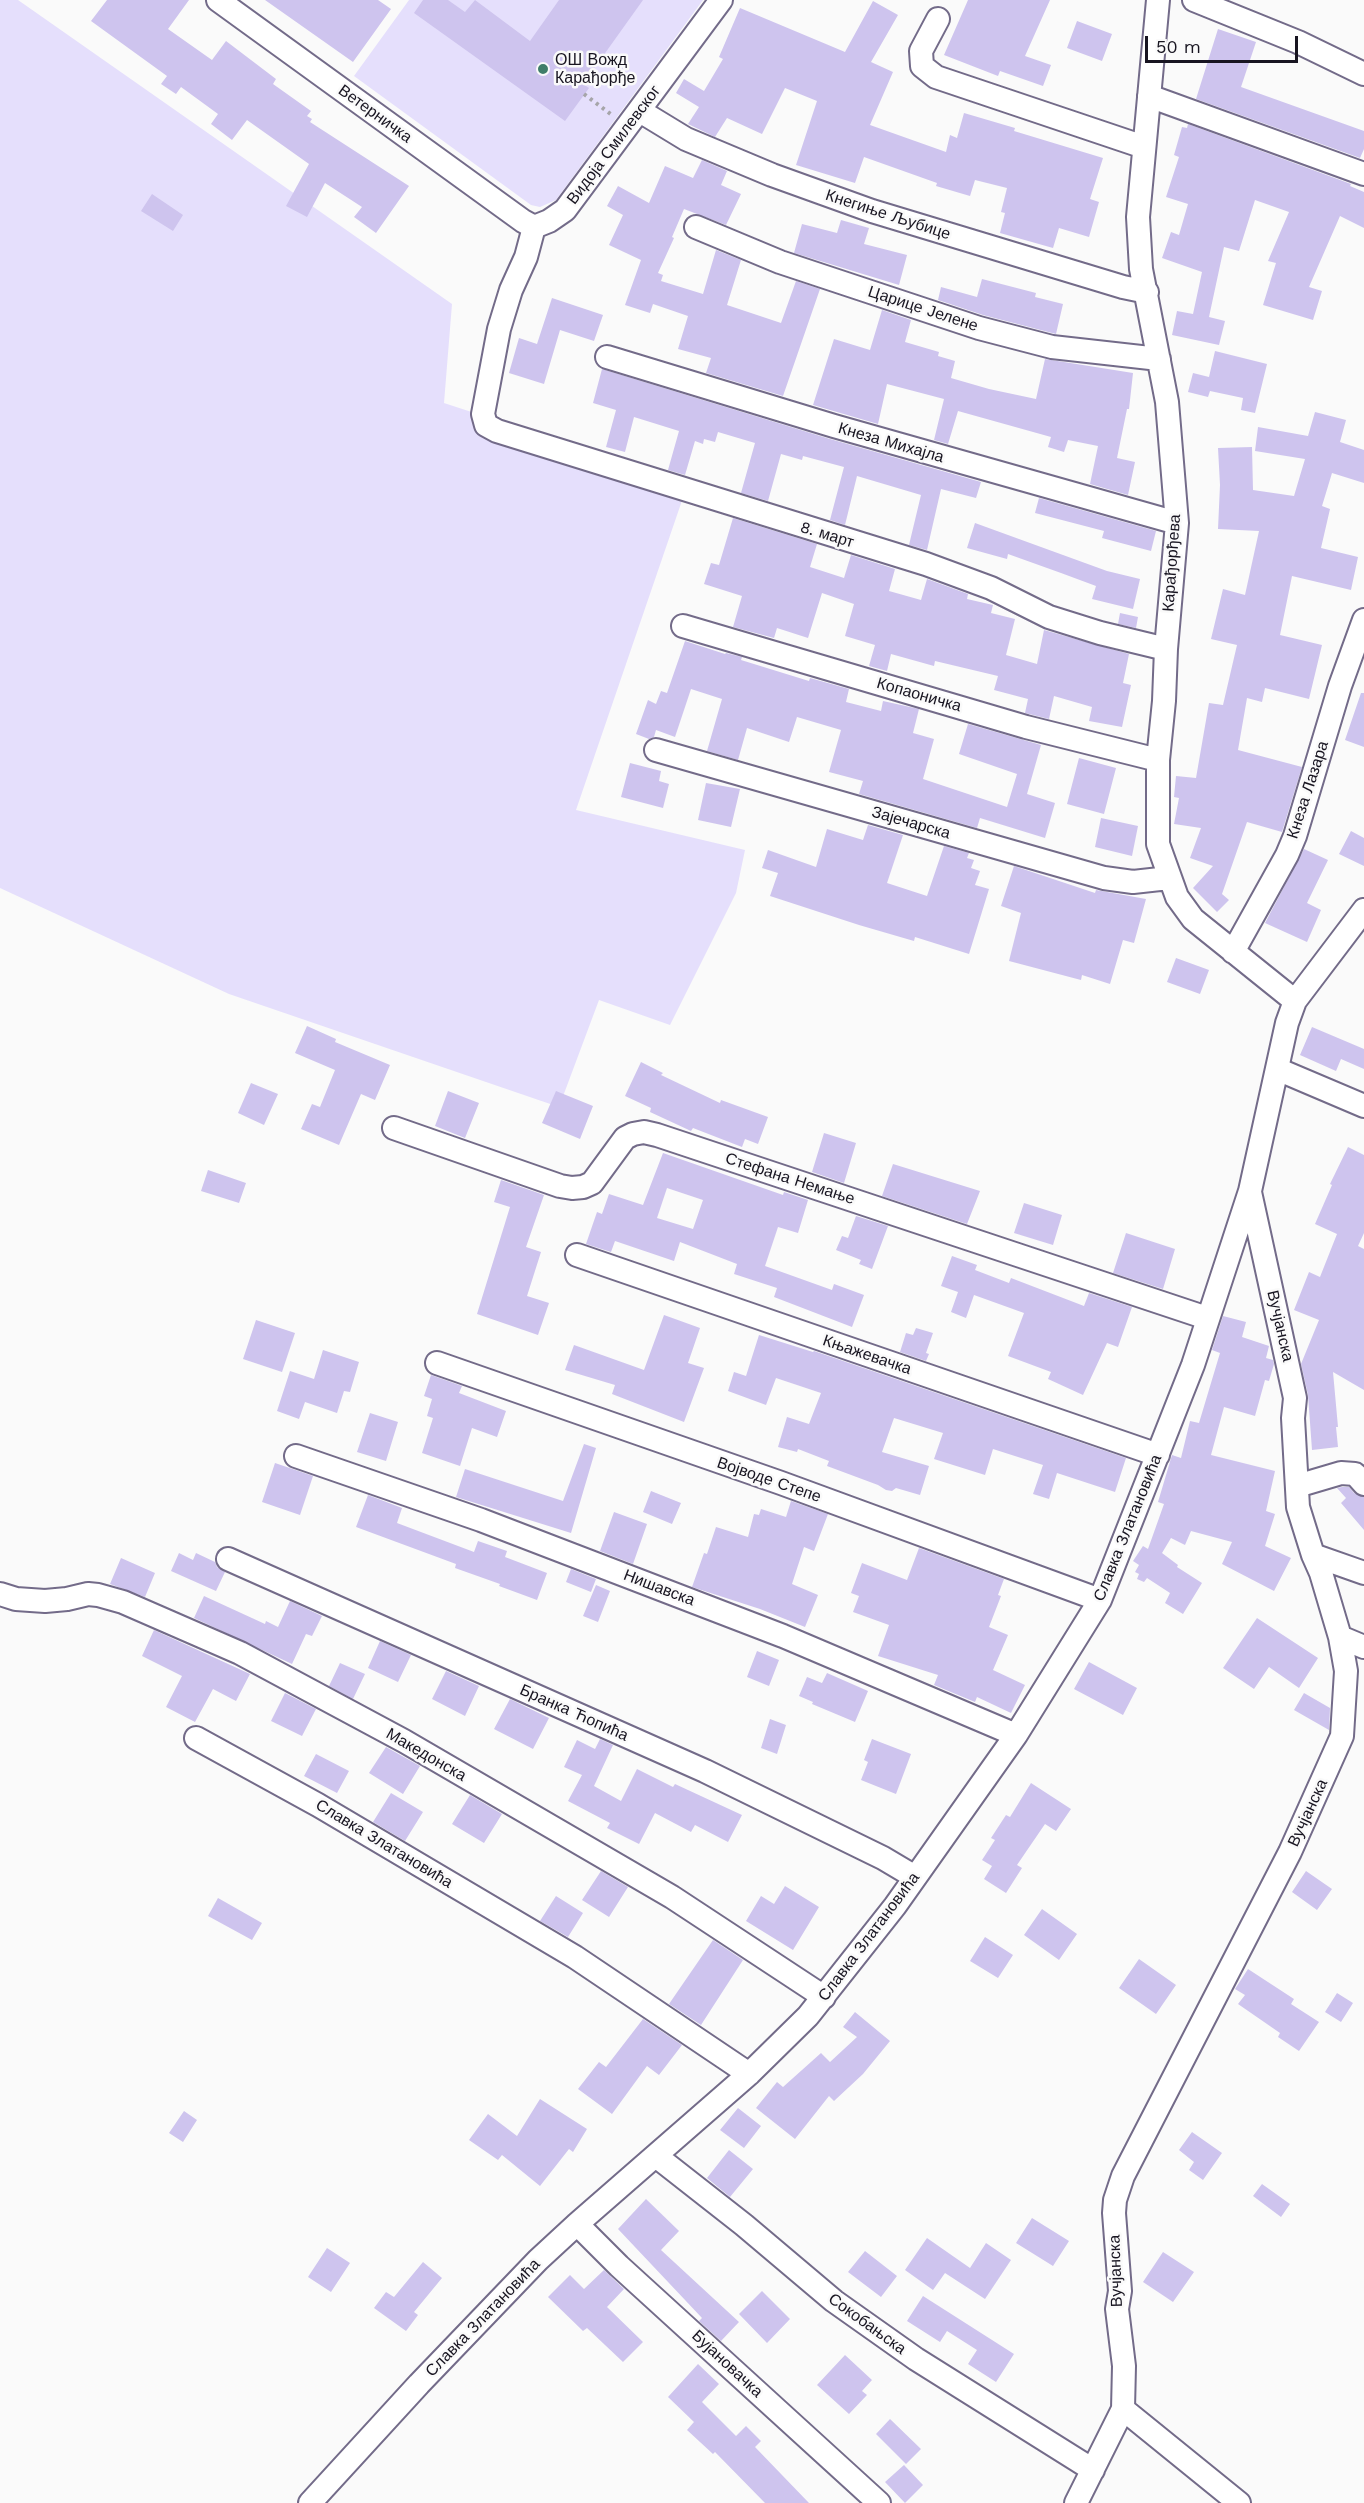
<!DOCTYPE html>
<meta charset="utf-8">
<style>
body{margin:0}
#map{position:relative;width:1364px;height:2503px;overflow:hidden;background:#fafafa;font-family:"Work Sans",sans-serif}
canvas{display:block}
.scale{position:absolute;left:1145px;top:36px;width:153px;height:27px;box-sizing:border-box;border:3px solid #181521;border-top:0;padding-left:8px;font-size:18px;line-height:21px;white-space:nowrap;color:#181521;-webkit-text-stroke:4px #fafafa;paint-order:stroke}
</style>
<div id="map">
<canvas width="1364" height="2503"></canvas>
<div class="scale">50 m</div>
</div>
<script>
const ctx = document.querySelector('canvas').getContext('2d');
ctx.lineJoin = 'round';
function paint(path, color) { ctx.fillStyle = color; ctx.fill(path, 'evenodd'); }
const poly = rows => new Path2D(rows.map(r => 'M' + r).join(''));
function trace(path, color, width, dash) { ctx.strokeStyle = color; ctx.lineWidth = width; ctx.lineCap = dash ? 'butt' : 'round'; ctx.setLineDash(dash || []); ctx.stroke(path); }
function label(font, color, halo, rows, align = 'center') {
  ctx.font = font + ' "Work Sans",sans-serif'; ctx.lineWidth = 5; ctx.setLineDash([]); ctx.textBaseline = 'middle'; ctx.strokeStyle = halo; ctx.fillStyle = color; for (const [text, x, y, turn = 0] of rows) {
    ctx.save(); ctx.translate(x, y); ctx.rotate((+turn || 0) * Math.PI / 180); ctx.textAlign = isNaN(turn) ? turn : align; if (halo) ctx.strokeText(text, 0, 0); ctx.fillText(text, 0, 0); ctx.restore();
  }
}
paint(poly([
 [0,0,18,0,452,304,444,403,688,483,576,810,745,850,736,893,670,1025,599,1000,559,1107,229,994,0,888],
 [409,0,703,0,556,200,540,207,531,205,354,76]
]), '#e5dffc');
paint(poly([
 [107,0,189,0,168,29,212,60,226,41,276,79,273,84,311,111,307,116,312,119,310,122,409,186,376,233,354,217,362,207,325,183,307,217,286,206,309,164,247,120,232,140,211,124,218,114,181,87,176,94,161,84,167,76,91,21],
 [265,0,378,0,391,9,353,62],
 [423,0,448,0,465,12,475,0,530,41,559,0,643,0,583,84,589,88,565,121,414,13],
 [968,0,1050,0,1025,56,1051,65,1043,86,1000,71,998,76,944,55],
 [873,1,898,15,871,62,893,72,870,125,946,152,950,135,957,138,964,113,1015,128,1014,131,1103,158,1090,199,1099,202,1089,237,1059,228,1053,248,1000,233,1005,213,1001,212,1007,188,975,180,970,196,936,186,937,183,864,157,855,183,796,165,817,101,785,88,762,134,727,118,715,137,688,124,699,107,676,93,684,79,704,91,723,59,719,57,740,8,845,52],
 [1077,21,1112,34,1102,61,1067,48],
 [1218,29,1256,42,1241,87,1364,131,1364,149,1360,158,1196,99],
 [1188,124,1351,184,1350,186,1364,192,1364,228,1340,216,1309,287,1322,291,1313,320,1263,305,1276,263,1268,261,1289,212,1255,200,1239,251,1224,247,1209,317,1225,321,1219,345,1172,335,1177,311,1193,314,1202,272,1162,258,1171,232,1179,235,1188,204,1166,197,1179,157,1174,155,1182,127,1187,128],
 [702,160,727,171,721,185,741,194,726,225,684,209,672,237,674,238,658,273,663,275,661,281,703,294,716,250,741,260,727,305,781,323,796,281,820,289,783,396,706,373,711,358,678,349,688,316,653,304,650,313,625,305,641,260,609,245,623,215,607,206,618,186,649,203,665,166,693,178],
 [152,194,183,215,173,231,141,211],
 [841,220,869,228,864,244,907,255,899,285,794,253,802,224,837,233],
 [982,279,1036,293,1035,297,1063,304,1056,334,983,315,938,300,941,287,977,297],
 [552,298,603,315,594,341,560,330,544,384,509,373,519,338,537,344],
 [882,310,911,320,905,342,939,352,938,356,955,361,951,378,989,389,1036,399,1045,359,1133,373,1129,409,1127,409,1117,458,1135,462,1128,495,1090,484,1098,446,1068,440,1064,452,1048,447,1051,437,958,411,948,444,934,440,944,399,887,384,878,424,813,405,834,339,870,350],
 [1215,351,1267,364,1255,413,1241,410,1243,398,1210,391,1208,397,1188,392,1193,373,1209,377],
 [602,369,830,439,981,482,976,498,941,489,927,550,909,545,921,495,857,476,845,525,830,520,844,467,803,456,802,460,781,454,768,501,741,493,755,443,718,432,715,442,704,439,703,444,695,441,685,475,668,470,679,431,634,417,625,452,606,447,616,410,593,403],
 [1315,412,1346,420,1340,442,1364,450,1364,483,1332,473,1322,506,1330,509,1321,548,1358,557,1351,590,1292,576,1280,635,1322,645,1309,699,1265,688,1262,702,1247,698,1238,750,1302,767,1282,832,1247,822,1222,894,1229,900,1217,912,1193,888,1213,866,1190,858,1201,828,1174,824,1179,798,1174,797,1176,776,1196,778,1209,703,1223,705,1237,645,1211,639,1223,589,1245,595,1259,531,1218,529,1220,485,1218,448,1252,447,1253,490,1294,496,1305,459,1255,451,1258,427,1308,436],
 [1039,498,1156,531,1151,551,1102,538,1104,531,1035,513],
 [733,518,817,544,810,567,844,578,851,555,895,569,889,591,921,600,927,579,968,594,967,599,993,605,991,613,1015,619,1006,655,1037,664,1044,630,1129,654,1123,683,1131,685,1122,727,1089,721,1092,707,1054,696,1049,719,1025,713,1028,699,994,690,998,676,935,661,934,666,891,654,887,671,869,666,875,645,845,636,854,604,822,593,808,638,777,628,774,638,733,627,742,596,704,584,711,563,719,565],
 [975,523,1107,571,1140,579,1133,609,1092,599,1096,586,1061,573,1008,554,1007,559,967,548],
 [1120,613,1138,617,1136,628,1118,624],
 [685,641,725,654,726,653,742,657,741,660,809,681,810,678,849,689,846,702,881,711,883,701,919,709,913,733,934,739,923,779,1007,807,1017,774,959,754,968,724,1041,745,1027,794,1055,803,1045,838,980,818,977,828,859,794,863,781,829,772,841,730,797,717,789,742,747,728,738,760,707,751,722,699,691,689,675,737,656,730,654,737,649,739,636,734,648,700,656,704,661,691,667,693],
 [1361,693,1364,693,1364,747,1345,740],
 [1079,758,1116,768,1104,814,1067,804],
 [630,763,661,771,659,781,669,784,663,808,621,797],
 [706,783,740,789,731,827,698,820],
 [1101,818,1138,826,1132,856,1095,847],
 [868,825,903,835,887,883,927,896,944,846,969,853,967,858,974,860,971,868,980,871,975,885,989,889,969,954,915,937,914,941,859,925,770,896,778,873,762,868,768,850,816,867,827,829,863,840],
 [1351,831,1364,838,1364,866,1339,854],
 [1304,849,1328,860,1307,903,1321,910,1307,942,1265,923],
 [1014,866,1095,893,1096,890,1146,899,1134,943,1123,940,1110,984,1082,975,1081,980,1009,961,1021,913,1001,906],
 [1176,958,1209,970,1200,994,1167,982],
 [307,1026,336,1039,335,1042,390,1065,375,1100,361,1094,339,1145,301,1129,312,1104,320,1107,335,1070,295,1053],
 [1312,1027,1364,1049,1364,1069,1341,1059,1336,1071,1300,1055],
 [641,1062,663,1073,661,1075,720,1103,721,1100,768,1117,758,1144,745,1139,742,1147,693,1128,691,1131,650,1112,651,1108,625,1096],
 [251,1083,278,1094,264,1125,238,1113],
 [448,1091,479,1103,465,1138,435,1126],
 [556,1091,593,1106,580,1139,542,1123],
 [824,1133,856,1143,844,1183,812,1172],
 [1348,1147,1364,1155,1364,1233,1358,1246,1364,1249,1364,1390,1333,1372,1338,1427,1336,1427,1338,1447,1312,1450,1308,1395,1301,1364,1319,1320,1294,1310,1309,1272,1320,1277,1337,1234,1315,1224,1332,1185,1330,1184],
 [663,1153,783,1195,784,1192,808,1200,798,1233,778,1227,765,1266,832,1290,834,1284,864,1295,852,1327,774,1297,777,1288,734,1274,737,1264,680,1242,674,1261,615,1241,611,1252,586,1244,597,1212,602,1214,609,1194,643,1205],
 [667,1188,703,1200,693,1229,657,1218],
 [893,1164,980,1191,967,1224,882,1196],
 [208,1170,246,1183,239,1203,201,1191],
 [501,1180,544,1195,526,1247,541,1252,527,1296,549,1303,538,1335,477,1314,510,1207,494,1202],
 [1024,1203,1062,1215,1053,1245,1014,1233],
 [856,1216,888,1226,872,1269,859,1264,861,1260,836,1250,842,1236,848,1238],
 [1126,1233,1175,1249,1163,1289,1113,1273],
 [952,1256,977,1265,975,1270,1009,1283,1011,1278,1084,1306,1089,1293,1132,1307,1118,1347,1107,1343,1083,1395,1048,1379,1051,1372,1008,1356,1024,1313,974,1295,966,1318,951,1312,958,1292,941,1286],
 [664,1315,700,1328,688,1363,704,1368,684,1422,612,1394,615,1385,565,1370,574,1345,644,1370],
 [1223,1316,1246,1322,1242,1337,1269,1346,1266,1358,1273,1360,1274,1364,1269,1381,1265,1380,1255,1416,1224,1407,1211,1455,1275,1471,1266,1511,1275,1514,1265,1546,1291,1558,1274,1591,1222,1564,1232,1542,1191,1531,1185,1545,1171,1538,1162,1553,1178,1565,1177,1567,1202,1583,1183,1614,1165,1603,1170,1593,1147,1578,1144,1582,1137,1579,1139,1574,1135,1572,1139,1565,1133,1561,1143,1546,1148,1549,1164,1504,1158,1502,1172,1455,1181,1458,1190,1421,1199,1423,1220,1353,1212,1350],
 [256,1320,295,1333,282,1372,243,1359],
 [916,1328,933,1333,926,1353,929,1354,926,1361,900,1352,906,1333,913,1335],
 [759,1335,813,1352,814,1351,1126,1458,1115,1492,1057,1473,1049,1499,1033,1494,1043,1465,993,1449,985,1475,934,1459,943,1433,894,1418,882,1452,929,1466,920,1495,896,1488,892,1491,886,1490,878,1485,827,1466,829,1461,798,1449,797,1452,778,1447,787,1417,809,1424,821,1393,776,1378,766,1405,728,1391,734,1372,746,1376],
 [323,1350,359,1362,350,1392,344,1391,337,1413,305,1402,299,1419,277,1411,290,1371,314,1379],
 [431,1375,462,1386,459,1393,506,1411,497,1437,472,1428,460,1466,422,1453,433,1418,427,1416,432,1399,424,1396],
 [370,1413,398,1422,386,1461,357,1452],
 [584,1444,596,1448,571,1533,456,1497,465,1469,563,1501],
 [275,1463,313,1476,300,1515,262,1502],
 [1342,1487,1349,1487,1354,1493,1364,1497,1364,1530,1341,1503,1346,1498,1337,1488],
 [651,1491,681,1503,672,1524,643,1512],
 [368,1495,402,1508,397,1523,474,1552,478,1541,507,1551,505,1557,547,1573,537,1600,499,1586,500,1584,455,1568,456,1564,356,1527],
 [791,1501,828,1514,814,1551,804,1547,792,1584,818,1595,805,1627,760,1609,692,1587,704,1553,707,1554,716,1527,748,1537,754,1514,759,1515,761,1509,786,1517],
 [614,1512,647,1524,633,1564,600,1551],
 [919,1548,1004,1579,998,1595,1001,1596,989,1627,1008,1635,993,1670,1025,1685,1011,1713,977,1697,975,1702,934,1685,938,1675,878,1656,889,1625,853,1612,859,1596,851,1593,862,1563,907,1580],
 [179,1553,193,1560,196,1553,215,1562,217,1567,225,1572,216,1591,171,1571],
 [121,1558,155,1573,145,1597,110,1584],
 [571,1569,596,1579,591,1592,566,1582],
 [596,1585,610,1591,598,1622,583,1616],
 [204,1596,265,1624,266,1621,278,1627,290,1601,322,1616,312,1636,306,1634,292,1664,194,1618],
 [1257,1618,1318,1658,1299,1688,1269,1667,1254,1689,1223,1668],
 [154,1630,250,1674,236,1701,213,1689,195,1722,166,1707,182,1676,142,1656],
 [380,1641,411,1655,398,1682,368,1668],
 [757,1651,779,1660,769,1686,747,1677],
 [1089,1662,1137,1688,1123,1715,1074,1689],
 [340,1663,365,1674,353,1699,329,1686],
 [446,1671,479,1686,465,1716,432,1699],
 [827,1673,868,1691,855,1722,812,1704,813,1702,799,1696,807,1677,822,1683],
 [285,1693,316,1709,302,1736,271,1721],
 [1304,1693,1330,1708,1329,1730,1294,1710],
 [510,1699,549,1718,533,1749,494,1729],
 [770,1719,786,1725,777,1754,761,1748],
 [600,1739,613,1745,594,1786,621,1801,637,1769,673,1787,675,1784,742,1815,728,1842,695,1825,691,1832,655,1813,639,1844,607,1828,610,1823,568,1801,582,1775,564,1767,577,1740,595,1749],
 [872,1739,911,1754,896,1794,861,1780,868,1762,864,1760],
 [386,1747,420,1766,403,1794,369,1773],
 [316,1754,349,1771,337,1793,304,1776],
 [1031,1783,1071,1809,1056,1831,1045,1824,1017,1865,1022,1868,1006,1893,984,1879,992,1866,982,1860,995,1840,991,1838,1006,1815,1010,1817],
 [391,1793,423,1812,405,1841,373,1822],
 [470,1795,502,1814,484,1843,452,1824],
 [601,1871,628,1887,609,1917,582,1900],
 [1306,1871,1332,1889,1317,1910,1292,1892],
 [785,1886,819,1907,793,1950,746,1921,761,1896,774,1904],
 [556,1896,583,1913,568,1937,540,1921],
 [218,1898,262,1923,252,1940,208,1916],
 [1042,1909,1077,1934,1059,1960,1024,1935],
 [985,1937,1013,1955,998,1978,970,1961],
 [713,1940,743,1960,701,2025,669,2004],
 [1139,1959,1176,1985,1156,2014,1119,1988],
 [1248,1969,1294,1999,1291,2004,1319,2022,1299,2051,1278,2037,1280,2033,1238,2004,1245,1995,1235,1989],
 [1337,1993,1353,2003,1341,2022,1325,2012],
 [855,2012,890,2041,863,2074,834,2101,829,2096,795,2139,756,2108,777,2082,783,2087,821,2053,830,2062,857,2037,843,2027],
 [643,2019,682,2045,659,2075,647,2066,612,2114,578,2089,599,2062,606,2067],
 [540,2099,587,2129,573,2152,569,2149,540,2186,502,2155,498,2160,469,2140,488,2114,517,2136],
 [738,2108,761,2126,744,2148,720,2130],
 [184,2111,197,2120,183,2142,169,2133],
 [1192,2132,1222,2153,1203,2180,1189,2170,1194,2162,1179,2150],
 [729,2150,753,2169,730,2197,707,2178],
 [1262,2184,1290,2204,1281,2217,1253,2196],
 [646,2199,679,2231,661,2250,739,2322,721,2341,699,2321,702,2318,618,2229],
 [1032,2218,1069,2241,1053,2266,1016,2243],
 [927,2238,970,2268,986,2243,1011,2260,985,2299,945,2273,933,2290,905,2270],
 [327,2248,350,2263,331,2292,308,2277],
 [865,2251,897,2276,881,2297,848,2272],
 [1163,2252,1194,2272,1173,2302,1143,2282],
 [423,2262,442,2278,414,2312,418,2315,406,2331,374,2308,386,2292,394,2297],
 [604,2270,624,2289,607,2307,643,2342,623,2362,587,2328,583,2331,548,2297,570,2275,584,2289],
 [762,2291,790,2319,767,2343,739,2314],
 [923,2296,1014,2354,996,2382,968,2364,977,2350,947,2331,940,2342,907,2321],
 [845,2355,872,2380,862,2391,867,2395,849,2414,817,2385],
 [698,2364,719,2384,702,2402,736,2436,746,2426,761,2441,755,2447,809,2503,765,2503,715,2452,713,2454,687,2430,694,2422,668,2397],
 [890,2419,921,2449,906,2464,876,2434],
 [904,2465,923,2485,905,2503,885,2482]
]), '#cec4ee');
const minor = poly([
 [218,0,523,221,534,227],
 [1158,0,1138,217,1141,269,1167,402,1177,523,1166,649,1164,701,1158,760,1158,844,1177,897,1193,919,1295,1001],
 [1194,0,1298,42,1364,74],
 [938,19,921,51,922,66,936,77,1144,147],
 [1149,96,1364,174],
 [640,111,686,139,772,175,872,211,1123,287,1147,292],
 [534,227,526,257,511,290,499,329,483,414,486,425,497,431,926,564,991,588,1049,617,1100,633,1166,649],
 [534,227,549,221,565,210,721,0],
 [696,227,780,262,979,328,1052,347,1159,359],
 [607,357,834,426,1177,523],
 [683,626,1026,727,1158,760],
 [656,750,1104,878,1133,882,1169,878],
 [1233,952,1287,855,1295,836,1340,686,1364,620],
 [1277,1069,1364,1106],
 [394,1128,560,1186,572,1188,583,1187,592,1183,625,1138,633,1134,644,1132,657,1135,1207,1318],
 [577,1255,1158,1455],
 [437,1363,781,1483,1100,1600],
 [296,1456,481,1520,783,1636,1016,1735],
 [1297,1486,1341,1473,1355,1474,1364,1484],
 [1313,1555,1364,1573],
 [228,1559,705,1771,883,1858,915,1877],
 [0,1594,16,1599,45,1601,67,1599,88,1594,98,1595,123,1602,240,1653,404,1741,672,1897,824,1997],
 [1340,1637,1364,1647],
 [196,1738,318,1805,575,1957,749,2074],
 [656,2156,744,2225,834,2301,916,2359,1093,2470],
 [577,2224,619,2266,879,2503],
 [310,2503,419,2384,538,2260,577,2224,749,2074,808,2016,895,1906,1016,1735,1100,1600,1193,1365,1250,1191,1287,1023,1295,1001,1364,910],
 [1076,2503,1123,2409],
 [1239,2503,1123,2409,1124,2366,1117,2309,1120,2291,1114,2213,1115,2200,1123,2176,1290,1852,1342,1736,1346,1671,1340,1637,1321,1573,1313,1555,1298,1507,1293,1418,1295,1398,1250,1192]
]);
trace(minor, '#736b89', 26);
trace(poly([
 [584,94,612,115]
]), '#a6a5a9', 4, [3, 4.5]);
trace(minor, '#fff', 22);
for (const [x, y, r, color] of [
 [543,69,6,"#3f7d69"]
]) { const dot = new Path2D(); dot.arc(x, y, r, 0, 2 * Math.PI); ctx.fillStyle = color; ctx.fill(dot); trace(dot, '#fafafa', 2); }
label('16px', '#181521', '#fafafa', [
 ["ОШ Вожд",555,60],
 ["Карађорђе",555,78]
], 'left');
label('16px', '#181521', '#fafafa', [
 ["Ветерничка",375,114,36],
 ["Видоја Смилевског",614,145,-53],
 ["Кнегиње Љубице",888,215,18],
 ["Царице Јелене",923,309,18],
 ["Кнеза Михајла",891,443,16],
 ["8. март",827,535,17],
 ["Карађорђева",1172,563,-86],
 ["Копаоничка",919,695,16],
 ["Кнеза Лазара",1308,790,-72],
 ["Зајечарска",911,823,16],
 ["Стефана Немање",790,1179,18],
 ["Вучјанска",1280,1326,77],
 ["Књажевачка",867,1355,19],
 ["Војводе Степе",769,1480,19],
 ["Славка Златановића",1128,1528,-68],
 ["Нишавска",659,1588,21],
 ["Бранка Ћопића",574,1713,24],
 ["Македонска",426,1755,30],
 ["Вучјанска",1308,1813,-65],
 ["Славка Златановића",384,1844,31],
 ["Славка Златановића",869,1937,-53],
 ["Вучјанска",1116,2271,-92],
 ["Славка Златановића",483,2318,-46],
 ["Сокобањска",867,2324,36],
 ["Бујановачка",727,2364,43]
]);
</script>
